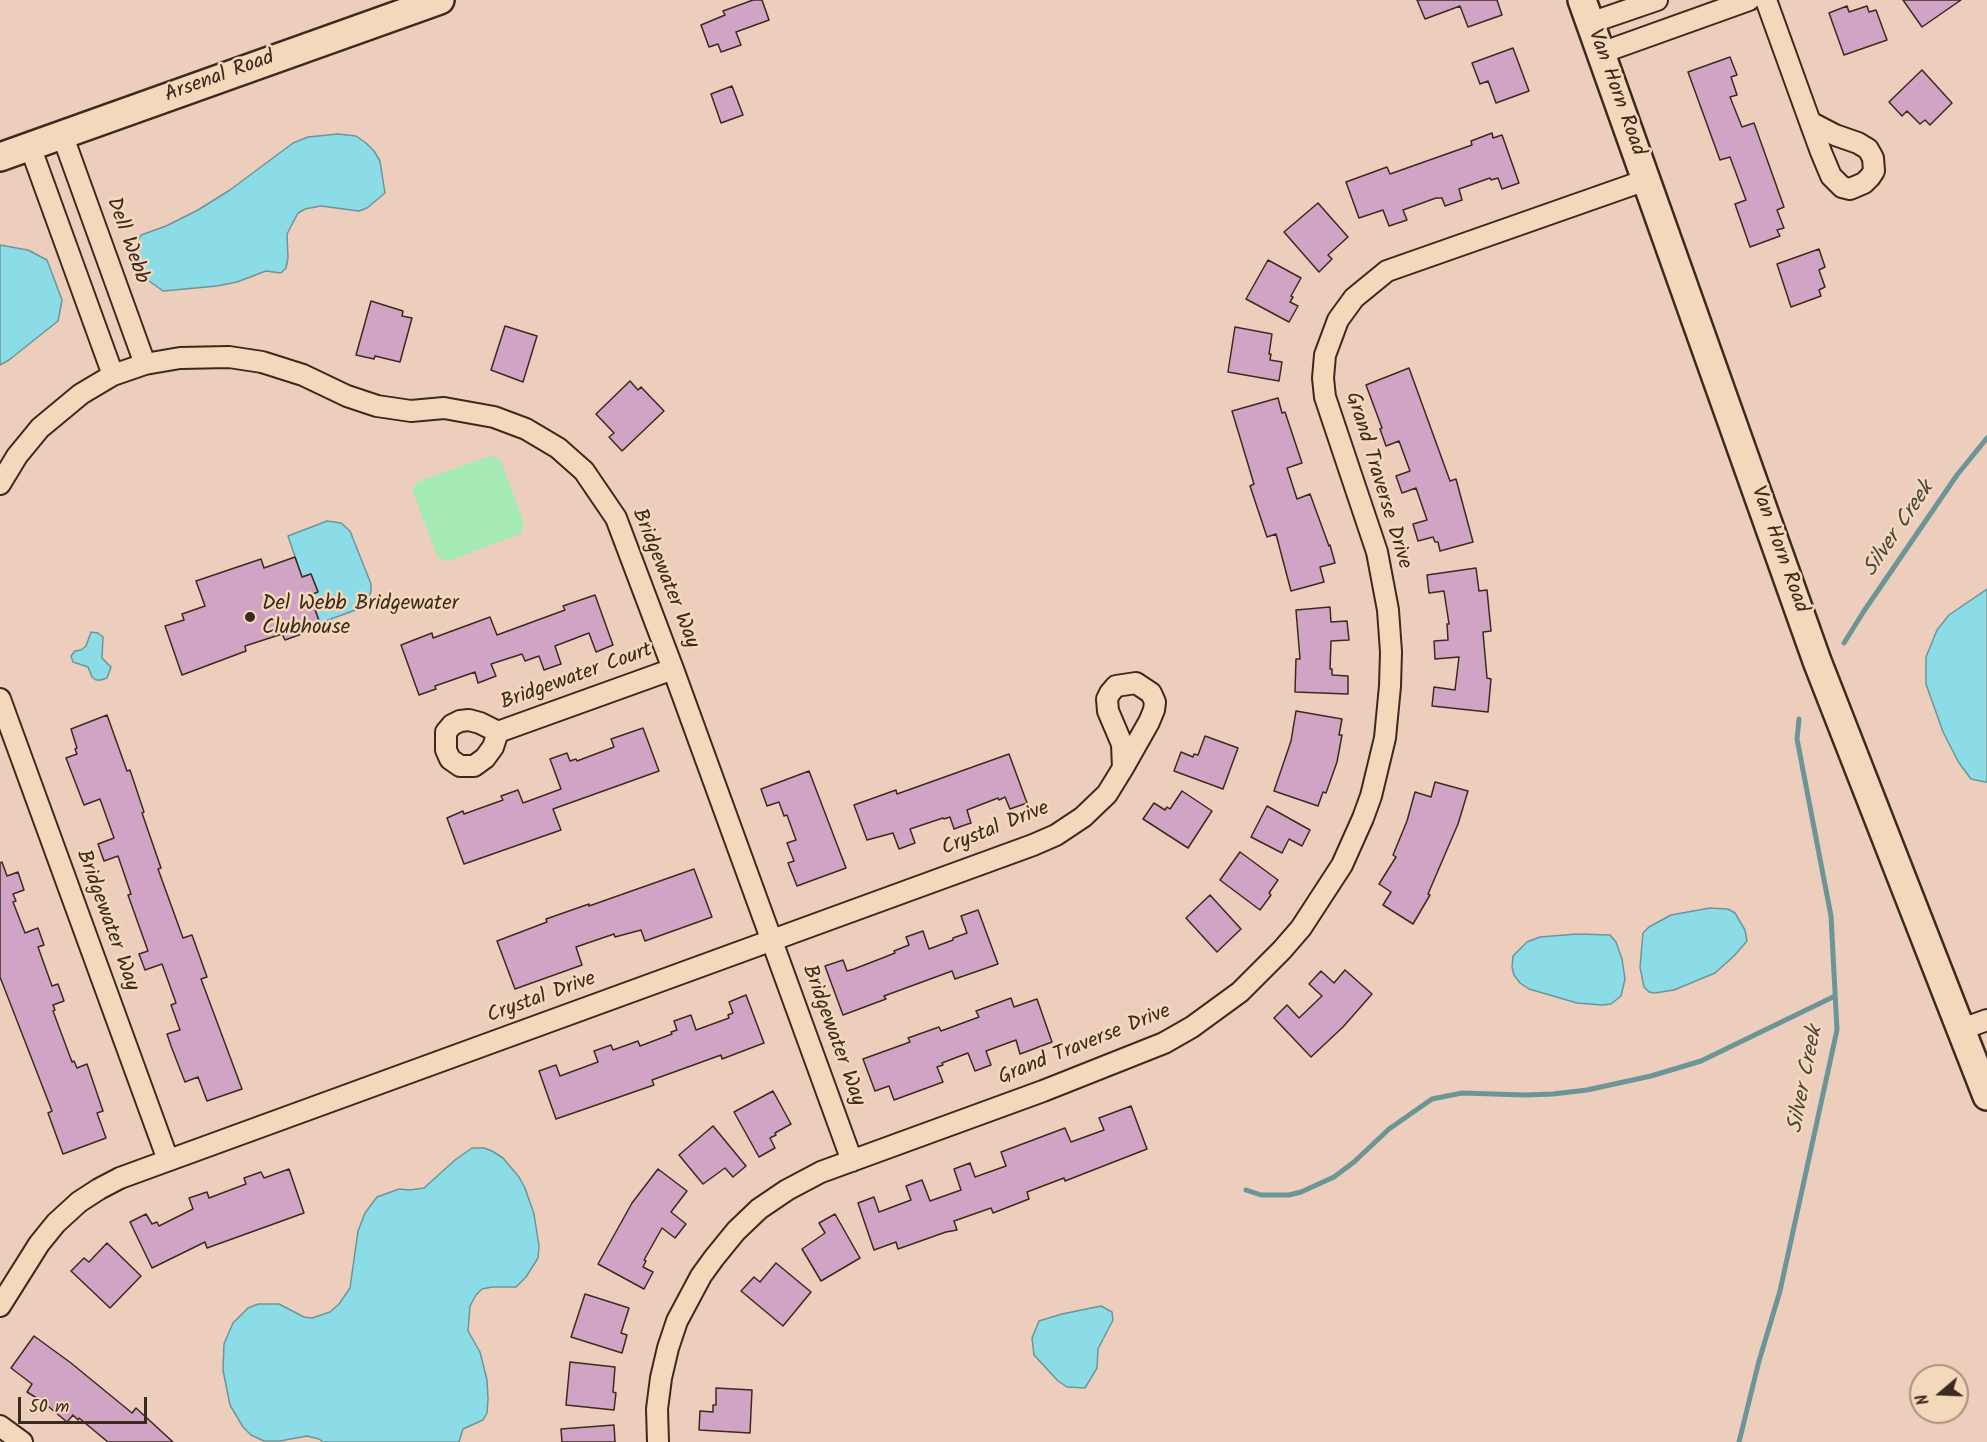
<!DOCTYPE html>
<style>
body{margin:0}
#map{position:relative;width:1987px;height:1442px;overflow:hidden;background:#edcebd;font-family:Kalam,sans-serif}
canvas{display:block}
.north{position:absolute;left:1909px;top:1364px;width:60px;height:60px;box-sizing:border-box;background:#f4d8bb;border:2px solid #aa927c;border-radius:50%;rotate:251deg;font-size:16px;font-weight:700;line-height:24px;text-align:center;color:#3b2a1e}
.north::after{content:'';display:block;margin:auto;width:21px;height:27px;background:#3b2a1e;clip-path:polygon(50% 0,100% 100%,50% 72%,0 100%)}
.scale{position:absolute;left:18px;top:1397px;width:129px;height:27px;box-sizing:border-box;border:3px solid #3b2a1e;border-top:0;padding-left:8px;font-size:18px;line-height:21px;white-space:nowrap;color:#3b2a1e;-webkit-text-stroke:4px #f4d8bb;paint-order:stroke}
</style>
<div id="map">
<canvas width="1987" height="1442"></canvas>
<div class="north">N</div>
<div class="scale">50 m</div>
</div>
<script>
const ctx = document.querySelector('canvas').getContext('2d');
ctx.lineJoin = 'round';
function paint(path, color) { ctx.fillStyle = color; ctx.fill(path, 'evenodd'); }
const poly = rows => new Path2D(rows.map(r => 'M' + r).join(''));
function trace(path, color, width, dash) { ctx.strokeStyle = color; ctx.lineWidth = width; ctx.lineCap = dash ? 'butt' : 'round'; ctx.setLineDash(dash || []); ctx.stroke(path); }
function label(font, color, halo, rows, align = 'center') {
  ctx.font = font + ' Kalam,sans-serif'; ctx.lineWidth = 5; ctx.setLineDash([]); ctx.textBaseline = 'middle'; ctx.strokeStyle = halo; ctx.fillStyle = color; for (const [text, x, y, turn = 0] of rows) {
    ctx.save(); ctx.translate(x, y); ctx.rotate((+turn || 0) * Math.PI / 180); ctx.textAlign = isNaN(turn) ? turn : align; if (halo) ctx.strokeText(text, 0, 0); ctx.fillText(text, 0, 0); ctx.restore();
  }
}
paint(poly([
 [490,456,500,459,524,523,520,534,448,561,438,558,412,490,417,482]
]), '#a5e9b4');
const water = poly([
 [338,134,356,136,366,143,374,151,380,161,385,193,367,208,359,211,321,206,305,209,298,213,287,234,288,258,286,268,281,273,266,271,237,282,217,286,163,291,145,278,135,256,136,245,141,235,166,226,198,210,230,190,293,143,308,137,338,134],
 [0,245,28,250,47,260,62,300,58,321,9,360,0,365,0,245],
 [327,521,341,523,350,531,371,584,371,591,367,604,361,608,320,623,310,595,318,591,311,574,302,577,288,536,327,521],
 [1987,589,1987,782,1985,782,1971,779,1959,763,1943,732,1926,684,1926,657,1937,630,1949,615,1987,589],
 [91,632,98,633,103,637,102,658,111,667,107,678,101,680,96,680,92,677,88,667,73,662,71,656,75,651,81,650,86,646,91,632],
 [1710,908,1728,909,1735,913,1745,930,1747,941,1734,956,1715,973,1674,990,1655,993,1649,992,1644,987,1640,967,1643,933,1649,927,1671,915,1710,908],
 [1577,934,1610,935,1616,942,1622,959,1625,979,1621,996,1611,1004,1602,1005,1577,1003,1529,989,1520,983,1514,975,1512,967,1513,956,1527,942,1540,937,1577,934],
 [472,1148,484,1148,492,1151,503,1158,519,1177,525,1188,534,1214,539,1246,538,1258,526,1277,516,1287,492,1287,482,1289,476,1295,470,1306,468,1331,480,1352,487,1380,488,1399,487,1413,483,1420,463,1429,459,1442,323,1442,319,1439,307,1436,280,1441,264,1441,251,1435,243,1427,230,1405,223,1370,224,1344,233,1323,248,1308,258,1304,279,1304,304,1317,312,1318,330,1312,339,1304,350,1288,358,1231,365,1213,377,1197,399,1189,410,1190,424,1188,455,1160,472,1148],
 [1101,1306,1112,1312,1113,1320,1098,1349,1097,1368,1085,1388,1067,1387,1058,1381,1034,1355,1032,1338,1039,1321,1062,1314,1101,1306]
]);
paint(water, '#8cdce7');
trace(water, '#6c9597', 1.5);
trace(poly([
 [1844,643,1864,611,1957,475,1987,438],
 [1246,1190,1261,1195,1289,1195,1301,1192,1334,1177,1354,1162,1389,1129,1432,1099,1462,1093,1525,1095,1553,1094,1587,1090,1651,1076,1701,1061,1835,996],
 [1739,1442,1759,1361,1780,1291,1837,1030,1831,916,1797,739,1799,719]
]), '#6c9597', 5);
const building = poly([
 [753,0,762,0,769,20,736,32,741,45,721,52,718,44,709,47,701,25,725,15,723,11,753,0],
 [1417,0,1497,0,1502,15,1468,27,1460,6,1425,19,1417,0],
 [1903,0,1961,0,1922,27,1903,0],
 [1847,6,1849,12,1867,6,1869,12,1876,10,1887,40,1844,55,1829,13,1847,6],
 [1513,48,1529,91,1496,103,1488,81,1480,84,1472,63,1513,48],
 [1730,57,1737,75,1731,77,1737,95,1730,97,1742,127,1754,123,1784,207,1777,210,1784,228,1777,230,1780,236,1750,247,1735,204,1746,200,1730,157,1720,160,1688,72,1730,57],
 [1922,70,1952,103,1930,125,1925,120,1920,124,1907,111,1902,116,1889,102,1922,70],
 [732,86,743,115,721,123,711,94,732,86],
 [1492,133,1493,138,1502,135,1519,183,1502,189,1498,178,1491,180,1490,178,1459,189,1462,200,1445,206,1442,198,1436,198,1403,210,1407,220,1389,226,1383,210,1359,218,1346,182,1387,167,1390,174,1472,145,1471,141,1492,133],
 [1318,203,1348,237,1328,255,1332,259,1319,272,1284,232,1318,203],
 [1819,249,1825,267,1819,270,1825,287,1819,290,1821,296,1791,307,1777,264,1819,249],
 [1268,260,1301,278,1291,296,1293,297,1290,302,1298,306,1289,322,1246,299,1268,260],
 [371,301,403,311,402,316,412,318,400,362,375,356,374,359,356,355,371,301],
 [505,326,537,336,523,382,491,370,505,326],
 [1235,327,1272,334,1269,354,1271,354,1270,360,1282,362,1279,381,1228,372,1235,327],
 [1409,368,1450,481,1456,479,1473,542,1440,551,1438,542,1435,542,1433,537,1418,541,1413,524,1427,520,1416,488,1402,493,1396,476,1410,471,1399,441,1386,446,1380,429,1382,428,1366,385,1409,368],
 [630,381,638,390,641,387,664,411,622,451,609,437,614,433,596,414,630,381],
 [1278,398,1282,413,1285,412,1302,463,1287,468,1297,499,1310,494,1329,546,1330,545,1335,563,1320,567,1324,582,1291,591,1276,534,1267,537,1250,486,1254,484,1232,411,1278,398],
 [295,557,302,577,311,574,318,592,310,595,321,627,285,640,282,634,245,646,246,651,182,675,165,626,184,620,182,614,205,606,196,581,261,559,264,568,295,557],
 [1476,568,1479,591,1487,590,1491,631,1483,632,1487,678,1491,679,1488,712,1432,706,1434,687,1455,690,1459,657,1435,659,1434,641,1448,640,1447,624,1449,624,1444,591,1429,593,1427,575,1476,568],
 [595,595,613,645,596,652,589,633,555,646,561,664,544,670,539,656,525,661,522,654,491,664,496,676,478,683,475,672,435,686,436,689,419,695,401,645,432,633,433,638,490,617,497,635,565,610,563,606,595,595],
 [1330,607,1331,622,1347,621,1349,640,1331,641,1330,669,1332,669,1332,675,1348,676,1348,694,1295,692,1296,659,1300,659,1296,610,1330,607],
 [1296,711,1342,719,1339,735,1342,735,1337,762,1326,793,1323,792,1318,806,1274,791,1291,741,1296,711],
 [107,715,127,771,130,770,144,812,142,813,161,868,158,869,183,938,192,935,207,977,201,979,242,1089,207,1101,198,1077,185,1082,171,1046,167,1034,180,1030,171,1005,176,1003,162,964,145,970,139,954,148,951,128,895,131,894,118,856,104,861,98,844,114,838,100,799,84,805,66,758,77,754,75,749,77,748,71,729,107,715],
 [643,728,659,771,553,809,561,830,464,864,447,818,463,811,464,814,503,800,501,796,518,790,523,803,561,789,550,759,567,753,570,761,576,759,577,761,614,747,611,739,643,728],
 [1205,736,1238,748,1223,789,1174,771,1181,752,1193,757,1194,754,1198,755,1205,736],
 [1009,754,1027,803,1010,809,1005,797,999,800,998,798,967,810,971,823,962,826,954,829,950,817,944,819,943,818,910,829,915,843,899,849,893,833,867,840,854,805,896,790,897,794,1009,754],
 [809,771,846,868,797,886,788,863,794,861,787,843,796,840,787,815,784,816,779,802,767,806,761,789,809,771],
 [1435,782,1468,791,1458,824,1428,894,1430,895,1413,924,1383,905,1391,892,1379,884,1396,857,1393,855,1407,821,1415,792,1431,797,1435,782],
 [1182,791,1212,811,1188,848,1143,819,1154,803,1165,810,1167,807,1170,809,1182,791],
 [1267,806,1310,830,1302,846,1289,839,1282,853,1251,837,1267,806],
 [1240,852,1278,880,1269,893,1271,895,1260,910,1220,880,1240,852],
 [2,862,7,876,18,872,24,890,13,894,16,901,13,902,25,933,38,928,44,945,38,947,52,986,58,984,64,1001,53,1005,55,1010,53,1011,72,1062,74,1061,77,1068,87,1064,103,1111,97,1113,106,1138,63,1154,48,1113,52,1111,0,977,0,863,2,862],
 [694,869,712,917,645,941,641,930,615,937,614,934,576,947,582,965,515,989,497,941,547,922,546,919,589,904,589,906,694,869],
 [1210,895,1241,929,1217,952,1186,918,1210,895],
 [978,910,998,964,955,979,952,971,884,996,886,999,843,1015,825,966,843,960,847,971,854,969,885,957,895,953,894,951,909,945,906,937,923,931,929,949,953,940,953,938,967,933,961,916,978,910],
 [1345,970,1372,994,1343,1027,1311,1057,1274,1018,1287,1005,1299,1018,1322,996,1309,984,1321,971,1334,983,1345,970],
 [746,995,764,1043,722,1059,721,1055,652,1080,654,1085,556,1119,539,1071,556,1065,560,1076,598,1062,594,1051,611,1045,613,1050,638,1041,640,1046,672,1034,671,1032,677,1030,674,1021,691,1015,696,1030,729,1018,728,1015,733,1013,729,1002,746,995],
 [1011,998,1014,1007,1037,999,1052,1042,1020,1054,1016,1040,986,1051,991,1065,975,1071,968,1053,942,1063,943,1065,937,1067,943,1082,894,1100,889,1086,875,1091,863,1059,910,1042,908,1038,939,1027,941,1031,979,1017,976,1011,1011,998],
 [773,1091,791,1124,775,1133,776,1135,770,1138,775,1148,759,1157,734,1112,773,1091],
 [1131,1106,1147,1149,1065,1181,1064,1178,1027,1192,1029,1199,993,1213,991,1208,954,1221,957,1230,946,1232,898,1249,896,1242,874,1250,858,1203,874,1197,879,1212,911,1200,906,1186,922,1180,930,1201,961,1190,954,1169,970,1163,975,1177,1006,1166,1001,1152,1065,1128,1071,1142,1104,1130,1099,1118,1131,1106],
 [713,1126,746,1166,733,1177,725,1168,703,1184,679,1155,713,1126],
 [289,1169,304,1213,207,1248,205,1242,152,1268,130,1222,146,1214,152,1224,157,1222,159,1226,193,1209,189,1198,207,1192,209,1198,246,1184,244,1178,261,1172,264,1178,289,1169],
 [658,1169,687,1191,671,1212,686,1224,675,1238,662,1228,644,1260,646,1261,643,1267,653,1272,644,1289,598,1264,632,1203,658,1169],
 [835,1214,860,1258,821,1281,802,1249,825,1233,819,1223,835,1214],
 [107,1243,141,1276,110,1308,71,1271,84,1258,89,1262,107,1243],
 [776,1263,811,1292,783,1326,741,1291,754,1277,760,1282,776,1263],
 [585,1294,629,1308,621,1333,627,1335,622,1353,571,1337,585,1294],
 [34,1336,71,1363,132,1413,136,1408,173,1442,108,1442,79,1418,78,1420,73,1415,67,1422,43,1402,27,1392,32,1384,11,1368,34,1336],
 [570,1362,615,1367,613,1392,616,1393,614,1410,566,1405,570,1362],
 [716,1388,752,1390,750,1433,699,1430,700,1411,713,1412,713,1405,716,1405,716,1388],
 [614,1425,615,1442,562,1442,561,1429,614,1425]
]);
paint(building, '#d1a4c6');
trace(building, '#3b2a1e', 1.5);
const street = poly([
 [1766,0,1805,108,1821,152,1831,176,1842,187,1850,189,1864,183,1870,177,1874,171,1873,158,1868,149,1858,143,1835,135,1810,122],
 [1590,23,1657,0],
 [1601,53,1749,0],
 [62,134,145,364],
 [30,146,113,375],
 [0,484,17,456,40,428,81,394,113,375,145,364,180,358,229,357,262,362,303,375,347,396,377,406,411,411,444,408,494,417,526,429,558,448,584,471,616,518,673,669,852,1161],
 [0,699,168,1160],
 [498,732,493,747,485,758,474,766,460,766,450,759,446,750,446,732,452,725,460,721,469,720,480,723,498,732,673,669],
 [1962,1029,1987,1020],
 [0,1306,39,1244,56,1223,79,1202,99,1189,120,1178,1033,845,1056,835,1083,817,1107,794,1123,768,1149,722,1154,710,1155,702,1151,693,1136,683,1116,686,1110,693,1107,699,1108,711,1122,744,1123,768],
 [0,1426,22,1442],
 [658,1442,657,1409,661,1378,668,1348,677,1321,701,1276,714,1258,736,1231,759,1209,787,1190,821,1172,1043,1091,1164,1043,1192,1027,1240,992,1282,950,1301,928,1342,865,1363,818,1371,796,1385,738,1390,686,1391,652,1388,610,1377,552,1325,397,1323,378,1325,355,1338,320,1354,298,1387,271,1646,180]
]);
const secondary = poly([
 [1582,0,1817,661,1987,1096],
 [0,157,440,0]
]);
trace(street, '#3b2a1e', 24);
trace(secondary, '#3b2a1e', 32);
trace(street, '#f4d8bb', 20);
trace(secondary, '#f4d8bb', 27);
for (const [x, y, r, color] of [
 [250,617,6,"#3b2a1e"]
]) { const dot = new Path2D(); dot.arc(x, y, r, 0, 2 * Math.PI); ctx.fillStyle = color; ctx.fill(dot); trace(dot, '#f4d8bb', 2); }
label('21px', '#3b2a1e', '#f4d8bb', [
 ["Arsenal Road",220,78,-20],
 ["Van Horn Road",1615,93,70],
 ["Dell Webb",126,241,70],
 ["Grand Traverse Drive",1377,481,73],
 ["Van Horn Road",1778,550,70],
 ["Bridgewater Way",664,579,68],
 ["Bridgewater Court",577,678,-20],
 ["Crystal Drive",996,830,-22],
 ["Bridgewater Way",106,921,70],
 ["Crystal Drive",542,999,-20],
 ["Bridgewater Way",832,1036,70],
 ["Grand Traverse Drive",1085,1046,-22]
]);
label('21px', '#3b2a1e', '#f4d8bb', [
 ["Del Webb Bridgewater",262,605],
 ["Clubhouse",262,629]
], 'left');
label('italic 22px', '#47453c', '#f4d8bb', [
 ["Silver Creek",1900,530,-56],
 ["Silver Creek",1807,1080,-79]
]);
</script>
